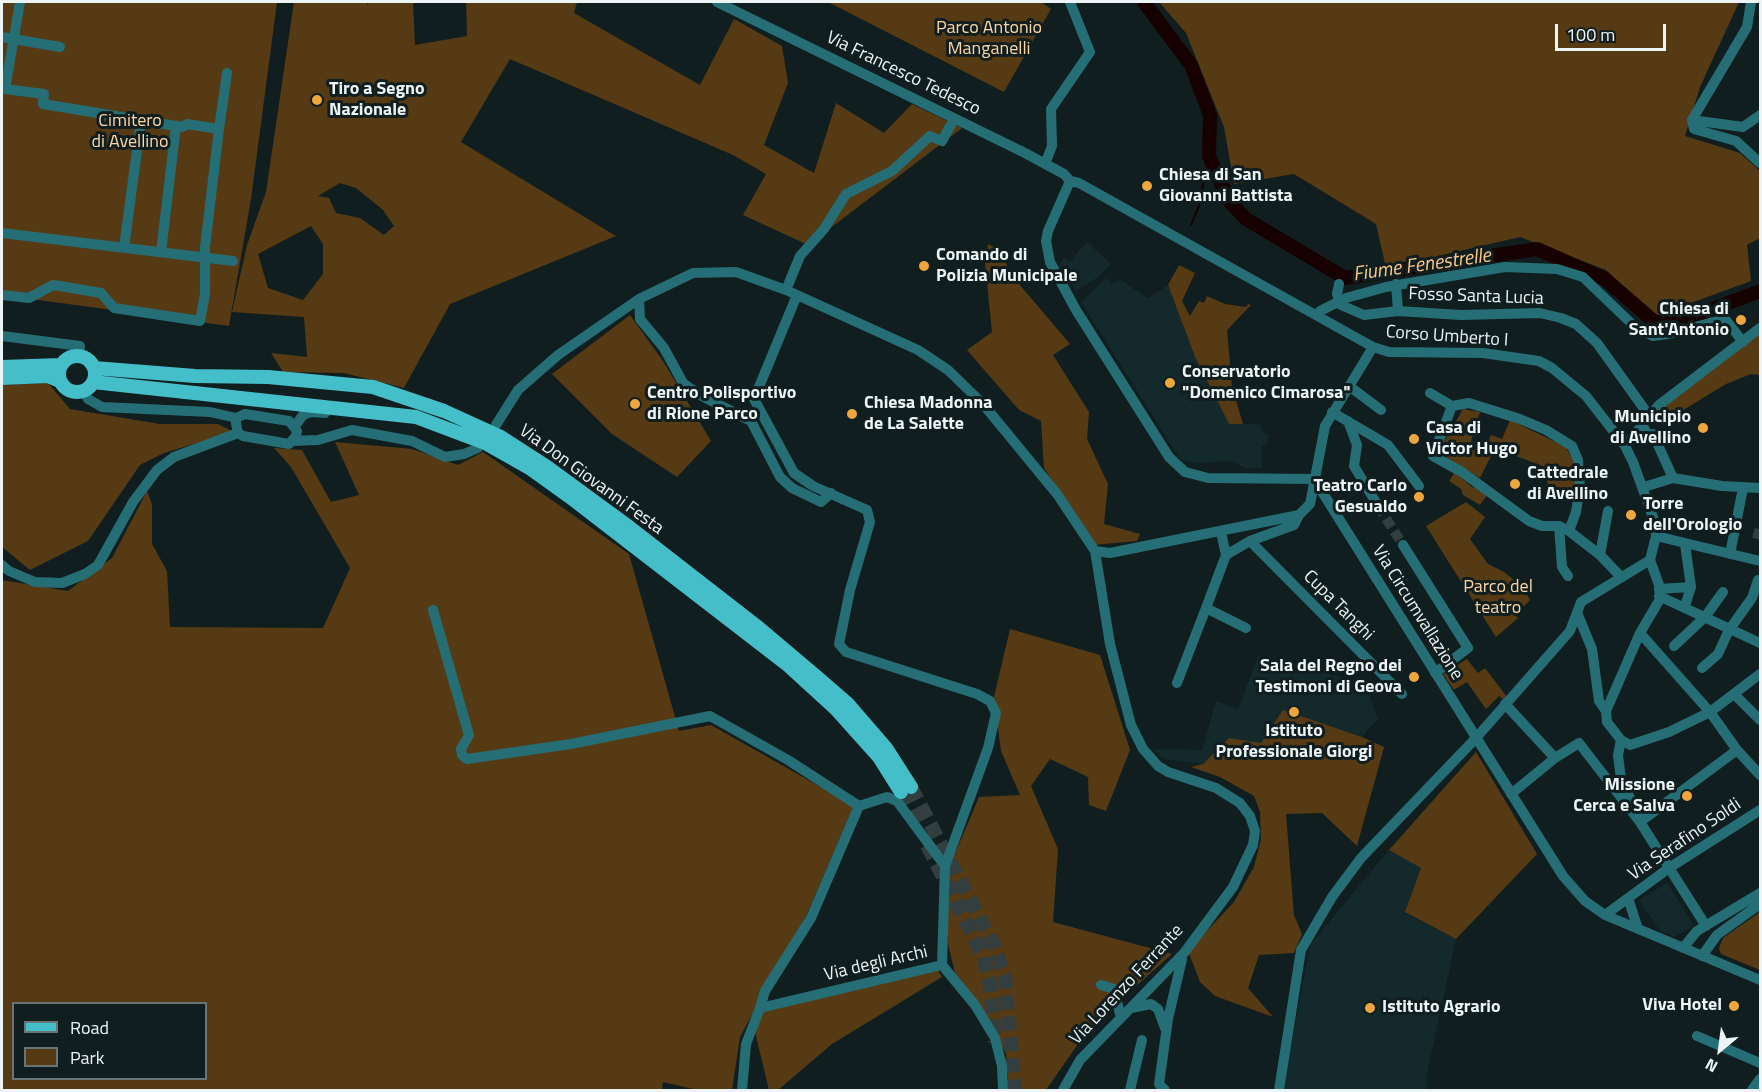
<!DOCTYPE html>
<style>
body{margin:0}
#map{position:relative;width:1762px;height:1092px;overflow:hidden;background:#111e1f;font-family:"Titillium Web",sans-serif}
canvas{display:block}
.frame{position:absolute;inset:0;border:3px solid #ecf4f5;pointer-events:none}
.legend{position:absolute;left:12px;top:1002px;width:195px;height:78px;box-sizing:border-box;background:#111e1f;border:2px solid #697475;margin:0;padding:8px 10px;list-style:none;font-size:18px;color:#ecf4f5}
.legend li{display:flex;align-items:center;gap:12px;height:30px}
.legend b{width:30px;border:2px solid #697475}
.north{position:absolute;left:1690px;top:1020px;width:60px;height:60px;-webkit-text-stroke:4px #111e1f;paint-order:stroke;rotate:209deg;font-size:16px;font-weight:700;line-height:24px;text-align:center;color:#ecf4f5}
.north::after{content:'';display:block;margin:auto;width:21px;height:27px;background:#ecf4f5;clip-path:polygon(50% 0,100% 100%,50% 72%,0 100%)}
.scale{position:absolute;left:1555px;top:24px;width:111px;height:27px;box-sizing:border-box;border:3px solid #ecf4f5;border-top:0;padding-left:8px;font-size:18px;line-height:21px;white-space:nowrap;color:#ecf4f5;-webkit-text-stroke:4px #111e1f;paint-order:stroke}
</style>
<div id="map">
<canvas width="1762" height="1092"></canvas>
<div class="frame"></div>
<ul class="legend">
<li><b style="height:8px;background:#44bfc9"></b>Road</li>
<li><b style="height:16px;background:#563a13"></b>Park</li>
</ul>
<div class="north">N</div>
<div class="scale">100 m</div>
</div>
<script>
const ctx = document.querySelector('canvas').getContext('2d');
ctx.lineJoin = 'round';
function paint(path, color) { ctx.fillStyle = color; ctx.fill(path, 'evenodd'); }
const poly = rows => new Path2D(rows.map(r => 'M' + r).join(''));
function trace(path, color, width, dash) { ctx.strokeStyle = color; ctx.lineWidth = width; ctx.lineCap = dash ? 'butt' : 'round'; ctx.setLineDash(dash || []); ctx.stroke(path); }
function label(font, color, halo, rows, align = 'center') {
  ctx.font = font + ' "Titillium Web",sans-serif'; ctx.lineWidth = 6; ctx.setLineDash([]); ctx.textBaseline = 'middle'; ctx.strokeStyle = halo; ctx.fillStyle = color; for (const [text, x, y, turn = 0] of rows) {
    ctx.save(); ctx.translate(x, y); ctx.rotate((+turn || 0) * Math.PI / 180); ctx.textAlign = isNaN(turn) ? turn : align; if (halo) ctx.strokeText(text, 0, 0); ctx.fillText(text, 0, 0); ctx.restore();
  }
}
paint(poly([
 [1087,242,1111,264,1098,277,1076,291,1059,265,1064,257,1070,261],
 [1106,278,1112,284,1119,279,1148,298,1168,285,1194,355,1229,424,1260,424,1261,430,1268,435,1268,442,1261,448,1262,468,1244,468,1233,461,1195,463,1180,459,1081,302],
 [1258,656,1365,683,1378,719,1362,737,1297,716,1255,766,1212,765,1163,759,1153,749,1202,750,1216,701,1238,709],
 [1389,850,1421,868,1405,913,1456,939,1427,1074,1427,1090,1283,1090,1310,945],
 [1667,883,1694,925,1675,937,1660,931,1639,900]
]), '#13292b');
paint(poly([
 [2,2,277,2,251,199,229,326,2,295],
 [294,2,367,2,368,6,368,2,413,2,415,45,467,36,466,2,577,2,574,13,700,85,734,19,782,46,788,83,764,145,814,173,836,103,884,133,912,104,962,128,808,245,743,215,766,174,733,155,510,59,461,142,616,236,450,304,404,388,344,373,283,372,271,353,307,357,304,317,232,312,247,245,266,192],
 [340,183,356,188,383,210,394,226,384,235,360,218,336,213,329,198,318,196],
 [311,226,323,244,323,274,303,300,268,288,258,254],
 [828,2,1041,2,1051,9,1004,92],
 [1159,2,1739,2,1700,87,1685,136,1740,153,1760,171,1760,238,1747,245,1751,281,1655,316,1606,270,1520,237,1386,268,1376,224,1294,174,1234,184,1224,127,1186,33],
 [988,244,1004,252,1008,271,1070,344,1053,355,1089,412,1087,439,1108,484,1104,524,1140,534,1137,541,1093,545,1044,468,1041,421,1019,410,967,350,992,332,985,263],
 [1179,265,1195,273,1182,301,1190,316,1199,301,1204,303,1207,296,1225,304,1246,307,1248,304,1251,305,1227,330,1232,387,1243,424,1229,424,1195,357,1168,285],
 [630,315,663,361,711,441,677,477,612,434,552,374],
 [1758,331,1760,335,1760,375,1751,374,1726,384,1662,423,1650,417],
 [48,383,70,409,160,424,218,424,234,432,164,453,140,465,88,541,30,570,2,547,2,385],
 [1463,409,1480,412,1471,441,1486,446,1491,435,1502,439,1510,420,1566,447,1573,461,1576,484,1573,498,1548,488,1545,467,1495,448,1480,478,1438,452],
 [335,442,412,449,458,465,483,452,629,554,679,731,711,725,854,806,807,914,740,1037,732,1090,697,1090,663,1082,662,1090,2,1090,2,580,68,591,112,558,147,491,152,504,152,544,167,571,170,627,323,628,350,568,291,467,274,448,302,450,331,502,359,495],
 [14,1004,206,1004,206,1078,14,1078],
 [1455,472,1472,487,1477,488,1487,495,1480,505,1463,495,1461,489,1449,481],
 [1466,502,1485,517,1470,539,1488,564,1504,572,1523,587,1530,600,1515,615,1518,618,1496,637,1426,526],
 [1010,629,1100,655,1130,750,1106,811,1089,805,1088,777,1050,759,1031,786,1058,849,1053,922,1172,954,1089,1028,1046,1090,1009,1090,1006,1054,988,1020,955,973,948,944,948,870,979,797,1020,795,1001,751,994,697],
 [1467,659,1478,673,1485,668,1507,697,1504,700,1499,696,1486,709,1467,682,1454,690,1443,674],
 [1283,710,1362,737,1384,747,1357,846,1322,813,1286,814,1294,915,1302,934,1294,953,1259,955,1248,988,1273,1017,1215,996,1200,982,1188,951,1234,902,1254,867,1261,839,1260,812,1254,796,1220,777,1191,767,1203,764,1229,738,1261,743],
 [1476,752,1537,854,1456,939,1405,912,1421,868,1389,850],
 [1760,912,1760,970,1721,954,1719,948,1723,938],
 [937,969,942,977,832,1044,778,1090,769,1090,755,1032,763,1012]
]), '#563a13');
trace(poly([
 [1191,225,1199,206,1209,156]
]), '#170000', 2);
trace(poly([
 [1144,2,1191,65,1210,115,1209,156,1229,201,1246,219,1345,278,1537,249,1605,279,1656,323,1684,320,1760,291]
]), '#170000', 14);
trace(poly([
 [1378,506,1403,545],
 [1757,539,1760,528]
]), '#323e3f', 10, [10, 5]);
trace(poly([
 [911,787,995,947,1005,977,1015,1090],
 [901,792,917,825],
 [927,845,983,956,990,984,995,1042]
]), '#323e3f', 14, [14, 7]);
trace(poly([
 [717,2,1025,153,1064,174,1070,181],
 [2,37,60,47],
 [1760,115,1743,127,1692,120,1694,129,1736,141,1760,163],
 [1692,120,1747,27,1751,2],
 [219,129,227,73],
 [1045,164,1052,146,1051,109,1090,52,1070,2],
 [1070,181,1079,183,1373,347,1389,352,1483,353,1539,361,1552,368,1586,396,1625,446,1633,462,1655,523,1656,536,1650,560],
 [1070,181,1048,231,1046,241,1050,262,1076,310,1169,457,1185,472,1208,478,1314,479],
 [2,233,233,261],
 [124,248,141,120],
 [161,252,176,126],
 [1339,284,1337,294,1341,305,1364,315,1398,311,1396,284],
 [1386,287,1505,267,1557,269,1583,277,1635,327,1653,336,1668,334,1725,319,1743,342],
 [786,290,800,256,824,229,846,194,892,171,930,136,942,141,954,119],
 [2,295,29,298,53,285,60,286,101,293,114,308,200,321,205,294,205,247,219,129,187,124,182,127,43,104,44,94,5,89,20,2],
 [797,295,754,399,794,473,813,486,867,510,870,522,850,590,839,644,846,652,977,694,990,701,996,713,988,748,945,866],
 [639,299,640,319,664,348,683,383,698,394,751,421,780,477,792,488,821,502,831,493],
 [1398,311,1461,315,1540,313,1561,318,1576,324,1597,343,1650,417],
 [2,336,80,346,79,356],
 [1349,386,1381,410],
 [84,391,88,399,102,407,210,412,236,418],
 [1430,393,1452,406],
 [1332,412,1388,445,1419,486],
 [245,414,289,421,297,431,296,436,289,444,243,436,238,433,236,424,236,418,245,414],
 [1348,421,1357,445,1354,466,1378,506],
 [496,425,518,390,558,355,639,299,693,273,736,272,786,290,918,350,948,370,983,404,1057,494,1095,551,1110,553,1299,515,1310,504,1325,426,1373,347],
 [295,426,303,415,311,412,325,413],
 [1643,426,1648,436,1653,434,1673,478],
 [293,441,318,440,352,430,412,441,445,457,464,454,478,448],
 [1625,446,1659,405,1760,328],
 [1314,479,1563,876,1585,901,1605,915,1760,980],
 [1644,487,1673,478,1722,486,1760,488],
 [1559,526,1562,567,1568,576],
 [1569,531,1576,512,1580,487,1578,460,1572,446,1546,430,1520,419,1469,403,1452,406,1433,456,1462,472,1529,521,1542,526,1559,526,1569,531,1600,555,1621,577],
 [1221,532,1226,555,1206,608,1246,628],
 [1656,536,1760,561],
 [1250,541,1402,694],
 [1685,544,1691,587,1685,606],
 [1403,545,1468,648,1435,673],
 [1730,554,1743,488],
 [1226,555,1250,541,1294,525,1299,515],
 [1600,555,1608,511],
 [2,565,9,571,35,582,62,583,85,574,98,565,133,502,157,470,174,457,238,433],
 [1659,589,1691,587],
 [1659,596,1760,643],
 [433,610,469,735,461,749,462,755,467,759,571,744,710,716,788,760,859,806],
 [1578,615,1592,649,1599,701,1606,711,1607,722,1621,740,1630,745,1669,732,1710,712,1760,674],
 [1640,633,1710,712,1737,750,1760,775],
 [1674,646,1705,617,1723,592],
 [1702,668,1718,654,1729,630,1752,598,1758,580],
 [1177,683,1206,608],
 [1734,694,1760,720],
 [1505,704,1555,758,1579,743,1640,822,1706,926],
 [1606,711,1640,633,1660,599,1659,585,1650,560],
 [1621,740,1618,755,1621,779,1637,813],
 [1511,794,1555,758],
 [1640,822,1737,750],
 [1628,898,1638,929],
 [1605,915,1669,868,1760,810],
 [1683,948,1697,931,1760,893],
 [1702,956,1717,935,1760,904],
 [942,965,975,1005,995,1038,1002,1066,1003,1090],
 [1101,985,1114,989,1121,1018],
 [760,1008,765,991,811,918,859,806,887,797,897,801,945,866,942,965],
 [1131,1008,1151,1004,1158,1009,1165,1028],
 [1697,1036,1760,1063],
 [742,1090,746,1044,760,1008,942,965],
 [1063,1090,1080,1060,1184,953,1233,887,1253,845,1255,831,1250,816,1240,803,1216,788,1168,772,1158,766,1143,749,1131,725,1110,644,1095,551],
 [1130,1090,1142,1040],
 [1165,1090,1159,1084,1168,1019,1182,959],
 [1279,1090,1301,950,1332,897,1361,858,1476,738,1570,631,1581,602,1650,560],
 [1752,1090,1760,1079]
]), '#256e75', 10);
trace(poly([
 '59 374a18 18 0 1 1 36 0a18 18 0 1 1-36 0Z',
 [2,367,61,365],
 [94,368,195,376,268,377,373,387,444,411,499,436,547,467,629,527,759,628,817,677,848,704,886,748,911,787],
 [2,378,48,376,60,381],
 [93,382,416,417,485,443,531,469,570,497,789,666,836,709,879,757,901,792]
]), '#44bfc9', 14);
trace(poly([
 [1320,311,1346,298,1386,287]
]), '#256e75', 10);
for (const [x, y, r, color] of [
 [317,100,6,"#efa73d"],
 [1147,186,6,"#efa73d"],
 [924,266,6,"#efa73d"],
 [1741,320,6,"#efa73d"],
 [1170,383,6,"#efa73d"],
 [635,404,6,"#efa73d"],
 [852,414,6,"#efa73d"],
 [1703,428,6,"#efa73d"],
 [1414,439,6,"#efa73d"],
 [1515,484,6,"#efa73d"],
 [1419,497,6,"#efa73d"],
 [1631,515,6,"#efa73d"],
 [1414,677,6,"#efa73d"],
 [1294,712,6,"#efa73d"],
 [1687,796,6,"#efa73d"],
 [1734,1006,6,"#efa73d"],
 [1370,1008,6,"#efa73d"]
]) { const dot = new Path2D(); dot.arc(x, y, r, 0, 2 * Math.PI); ctx.fillStyle = color; ctx.fill(dot); trace(dot, '#111e1f', 2); }
label('18px', '#fdd6a5', '#111e1f', [
 ["Parco Antonio",989,29],
 ["Manganelli",989,50],
 ["Cimitero",130,122],
 ["di Avellino",130,143],
 ["Parco del",1498,588],
 ["teatro",1498,609]
]);
label('18px', '#ecf4f5', '#111e1f', [
 ["Via Francesco Tedesco",903,74,26],
 ["Fosso Santa Lucia",1476,297,2],
 ["Corso Umberto I",1447,337,4],
 ["Via Don Giovanni Festa",591,480,36],
 ["Cupa Tanghi",1338,606,45],
 ["Via Circumvallazione",1417,613,58],
 ["Via Serafino Soldi",1685,840,-34],
 ["Via degli Archi",876,964,-13],
 ["Via Lorenzo Ferrante",1127,985,-47]
]);
label('bold 18px', '#ecf4f5', '#111e1f', [
 ["Tiro a Segno",329,90],
 ["Nazionale",329,111],
 ["Chiesa di San",1159,176],
 ["Giovanni Battista",1159,197],
 ["Comando di",936,256],
 ["Polizia Municipale",936,277],
 ["Chiesa di",1729,310,"right"],
 ["Sant'Antonio",1729,331,"right"],
 ["Conservatorio",1182,373],
 ["\"Domenico Cimarosa\"",1182,394],
 ["Centro Polisportivo",647,394],
 ["di Rione Parco",647,415],
 ["Chiesa Madonna",864,404],
 ["de La Salette",864,425],
 ["Municipio",1691,418,"right"],
 ["di Avellino",1691,439,"right"],
 ["Casa di",1426,429],
 ["Victor Hugo",1426,450],
 ["Cattedrale",1527,474],
 ["di Avellino",1527,495],
 ["Teatro Carlo",1407,487,"right"],
 ["Gesualdo",1407,508,"right"],
 ["Torre",1643,505],
 ["dell'Orologio",1643,526],
 ["Sala del Regno dei",1402,667,"right"],
 ["Testimoni di Geova",1402,688,"right"],
 ["Istituto",1294,732,"center"],
 ["Professionale Giorgi",1294,753,"center"],
 ["Missione",1675,786,"right"],
 ["Cerca e Salva",1675,807,"right"],
 ["Viva Hotel",1722,1006,"right"],
 ["Istituto Agrario",1382,1008]
], 'left');
label('italic 20px', '#fdc986', '#111e1f', [
 ["Fiume Fenestrelle",1422,266,-8]
]);
</script>
